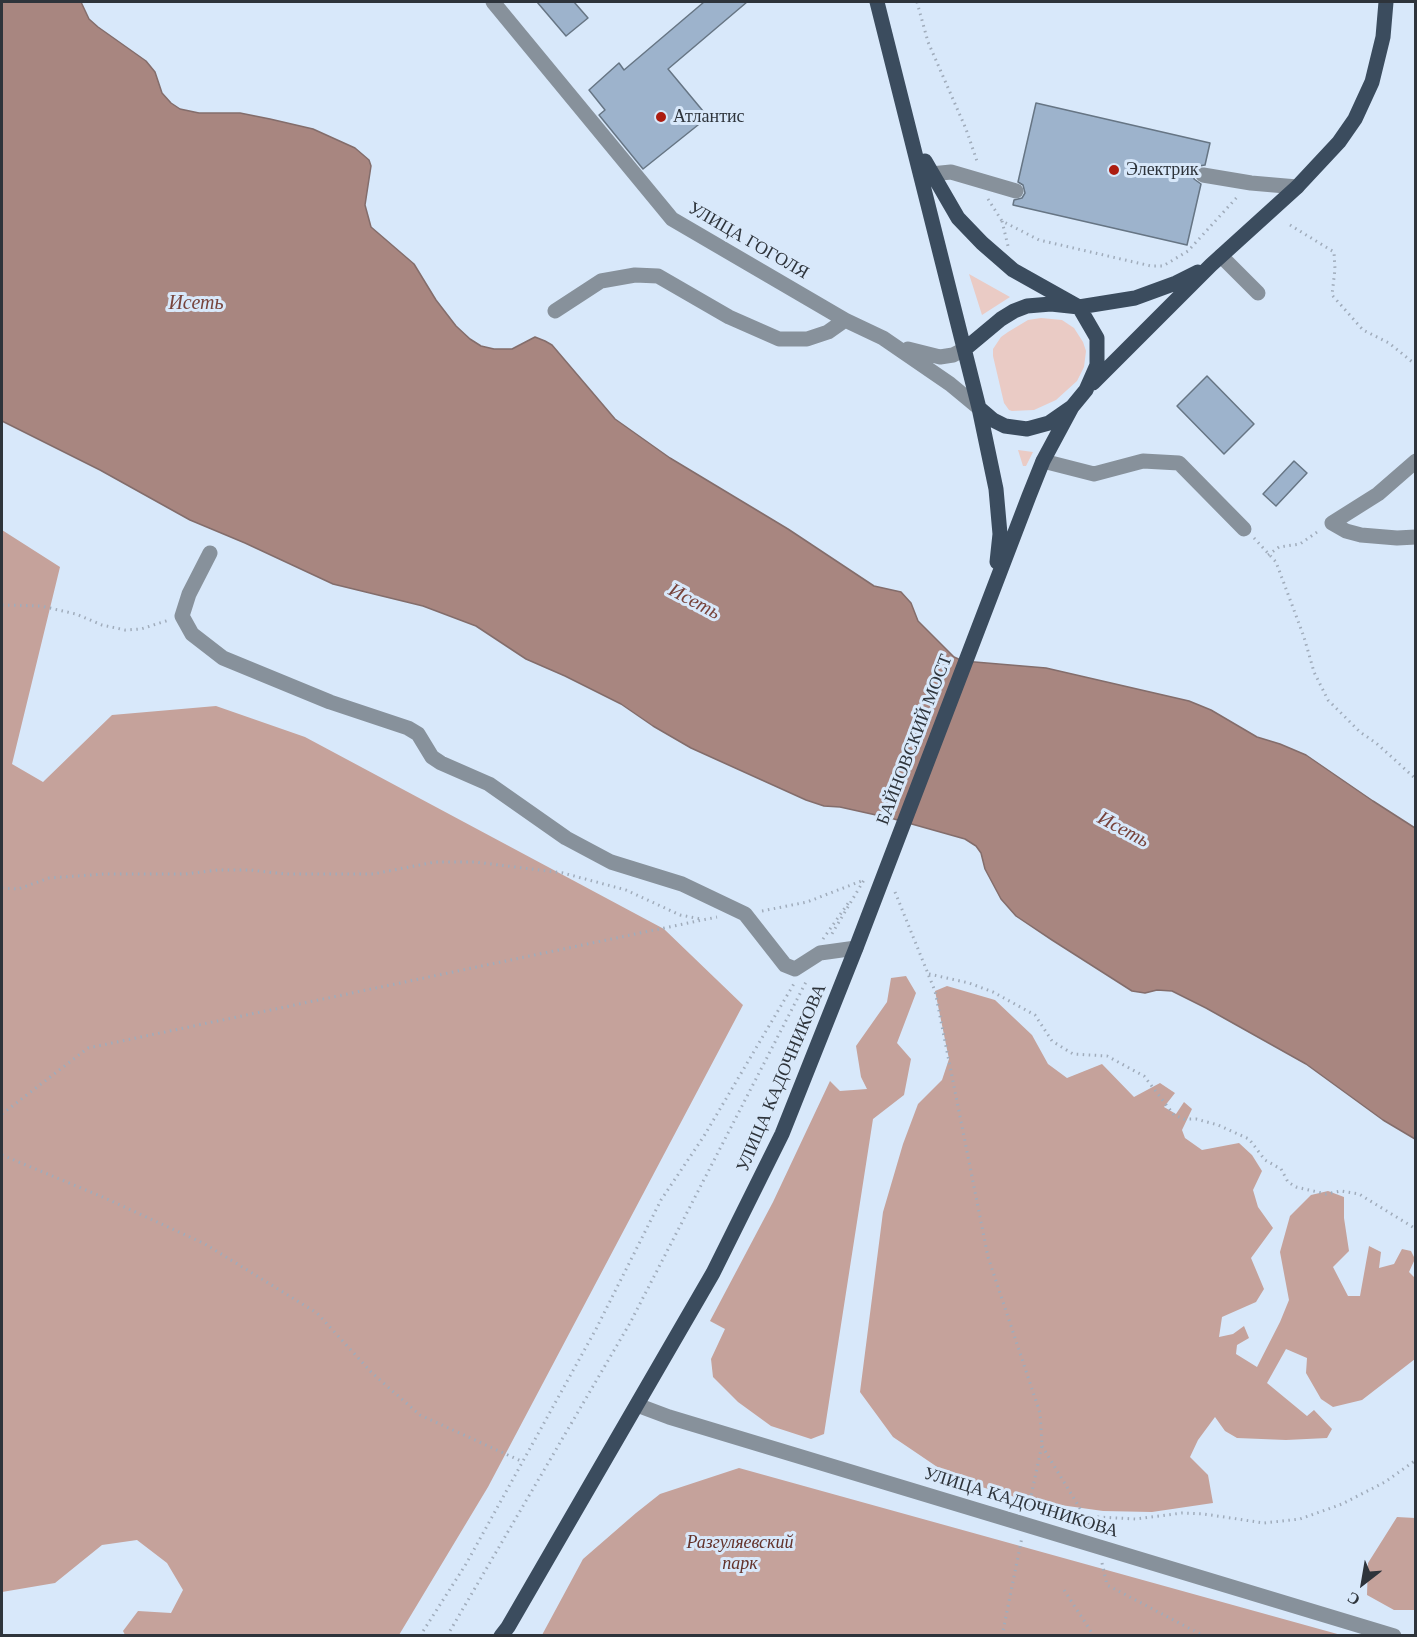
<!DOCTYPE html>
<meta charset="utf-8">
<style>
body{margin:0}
#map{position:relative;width:1417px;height:1637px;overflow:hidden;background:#d8e8fa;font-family:"Times New Roman",serif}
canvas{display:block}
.frame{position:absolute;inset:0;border:3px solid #2e343b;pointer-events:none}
.north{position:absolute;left:1333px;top:1553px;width:60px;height:60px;-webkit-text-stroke:4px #d8e8fa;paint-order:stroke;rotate:211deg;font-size:16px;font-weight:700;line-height:24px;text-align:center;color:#2e343b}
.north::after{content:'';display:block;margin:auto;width:21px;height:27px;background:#2e343b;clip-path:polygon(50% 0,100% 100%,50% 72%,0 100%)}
</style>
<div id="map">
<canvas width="1417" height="1637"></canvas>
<div class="frame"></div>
<div class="north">С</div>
</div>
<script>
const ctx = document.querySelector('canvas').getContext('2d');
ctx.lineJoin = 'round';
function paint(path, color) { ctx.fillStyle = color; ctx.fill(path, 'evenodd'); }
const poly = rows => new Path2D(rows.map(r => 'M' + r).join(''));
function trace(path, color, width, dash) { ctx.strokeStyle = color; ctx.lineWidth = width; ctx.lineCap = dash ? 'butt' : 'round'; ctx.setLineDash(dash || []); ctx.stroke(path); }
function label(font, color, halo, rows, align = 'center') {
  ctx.font = font + ' "Times New Roman",serif'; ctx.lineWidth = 6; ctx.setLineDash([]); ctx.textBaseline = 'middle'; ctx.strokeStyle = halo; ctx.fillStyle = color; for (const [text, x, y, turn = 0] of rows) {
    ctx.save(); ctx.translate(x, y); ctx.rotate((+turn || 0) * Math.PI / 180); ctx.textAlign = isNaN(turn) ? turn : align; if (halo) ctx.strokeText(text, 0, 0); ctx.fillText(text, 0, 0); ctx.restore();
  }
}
paint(poly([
 [969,274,1010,297,982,315],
 [1041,318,1062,320,1074,328,1083,342,1086,351,1084,367,1077,381,1056,400,1034,410,1012,411,1009,410,1004,403,993,356,993,349,1001,337,1008,332,1028,320],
 [1018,450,1033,452,1026,466,1023,466]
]), '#eacbc5');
paint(poly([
 [2,530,60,567,12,764,43,782,112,715,216,706,305,737,664,929,743,1005,488,1487,399,1635,125,1635,123,1631,138,1611,171,1613,183,1590,167,1563,137,1540,102,1545,55,1583,2,1592],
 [906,976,916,993,897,1043,911,1059,904,1095,873,1119,824,1434,811,1439,771,1426,738,1402,713,1377,711,1359,725,1329,710,1321,773,1202,830,1081,840,1091,867,1089,861,1077,856,1046,887,1002,891,978],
 [947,986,995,1000,1032,1035,1048,1064,1067,1078,1102,1064,1134,1097,1160,1083,1175,1093,1164,1107,1176,1114,1184,1102,1192,1109,1182,1130,1185,1138,1202,1150,1239,1143,1252,1155,1262,1171,1253,1190,1258,1207,1273,1228,1251,1258,1264,1289,1256,1302,1222,1317,1219,1337,1233,1334,1244,1326,1249,1338,1237,1345,1236,1354,1257,1367,1280,1322,1289,1300,1280,1252,1290,1216,1311,1195,1328,1191,1344,1197,1344,1218,1349,1251,1333,1267,1348,1296,1360,1296,1369,1246,1381,1252,1379,1268,1394,1264,1402,1249,1411,1251,1415,1259,1409,1272,1415,1278,1415,1359,1362,1400,1333,1407,1321,1399,1306,1373,1307,1358,1286,1349,1267,1383,1307,1416,1314,1410,1332,1429,1327,1438,1286,1440,1237,1438,1225,1431,1215,1417,1198,1440,1190,1457,1208,1475,1213,1503,1152,1512,1103,1511,1025,1500,955,1479,893,1437,860,1392,883,1212,903,1144,918,1104,942,1080,949,1059,935,991],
 [739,1468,1341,1635,542,1635,583,1559,636,1513,660,1494],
 [1397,1517,1415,1518,1415,1610,1394,1610,1367,1595,1368,1563]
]), '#c5a29b');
const water = poly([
 [2,2,81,2,89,19,98,27,146,61,155,72,162,93,171,103,180,109,199,113,240,113,270,119,313,129,355,148,369,160,371,166,365,205,371,227,414,264,436,300,456,326,470,339,481,346,494,349,512,349,535,337,545,341,552,345,615,419,670,458,788,529,874,586,901,592,911,603,918,621,954,657,963,661,1046,668,1189,701,1211,710,1257,737,1280,744,1306,755,1373,801,1415,828,1415,1139,1383,1120,1306,1064,1206,1008,1172,991,1157,990,1145,993,1132,991,1052,940,1016,916,1001,899,985,869,981,853,976,846,965,839,894,819,840,807,824,806,806,800,691,748,653,726,621,704,565,676,526,659,476,626,423,606,333,584,245,543,190,520,100,470,2,421,2,2]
]);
paint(water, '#a88680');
trace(water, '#836d6b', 1.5);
const building = poly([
 [537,2,574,2,588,18,566,36,537,2],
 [704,2,747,2,668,69,708,117,643,169,599,115,605,110,589,90,619,63,624,70,704,2],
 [1036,103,1210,143,1205,165,1199,166,1194,173,1194,179,1201,184,1187,245,1013,205,1014,200,1022,198,1025,193,1023,185,1018,182,1036,103],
 [1207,376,1254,424,1224,454,1177,406,1207,376],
 [1294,461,1307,473,1276,506,1263,494,1294,461]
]);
paint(building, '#9db3cc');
trace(building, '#667584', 1.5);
trace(poly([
 [917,2,928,42,966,129,978,164],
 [988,199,1002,221,1039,240,1151,266,1163,266,1188,251,1239,195],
 [1002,221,1008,246],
 [1290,225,1334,252,1335,269,1332,295,1363,330,1389,343,1416,365],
 [1254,538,1276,562,1304,637,1314,672,1328,700,1360,732,1376,743,1416,779],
 [1268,555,1279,547,1300,544,1320,530],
 [2,605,41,606,76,614,102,625,125,630,141,629,169,620],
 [2,888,18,889,49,878,104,874,185,874,218,870,250,870,285,874,373,874,435,862,475,862,563,873,626,890,680,915,701,919],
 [895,892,935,991,988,1257,1040,1413,1042,1445,1028,1510],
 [762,911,807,902,864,880,830,937],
 [823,939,849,902],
 [929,974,969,983,993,992,1035,1015,1052,1041,1073,1054,1107,1056,1144,1076,1174,1115,1184,1119,1196,1119,1218,1125,1249,1139,1265,1160,1281,1169,1288,1182,1296,1187,1326,1194,1341,1191,1359,1194,1416,1229],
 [2,1114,88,1048,717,917],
 [2,1155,105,1198,205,1244,317,1313,372,1373,420,1415,521,1461],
 [1042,1446,1087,1520,1092,1531],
 [1075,1525,1098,1517,1136,1519,1182,1513,1204,1514,1264,1523,1300,1519,1342,1504,1385,1482,1416,1460],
 [1102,1563,1107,1585,1204,1636],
 [1064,1590,1094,1636],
 [420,1636,466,1564,596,1329,661,1200,704,1136,795,982],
 [447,1636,630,1323,807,980],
 [1002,1636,1022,1537]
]), '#a0acbb', 3, [1.5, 4.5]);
trace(poly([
 [493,2,672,219,845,320,883,338,950,384,979,408],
 [931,174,951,172,1016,191],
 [1203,175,1251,183,1297,187],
 [1221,256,1258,293],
 [555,311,601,281,635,275,658,276,729,317,779,339,807,339,828,332,845,320],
 [908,349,940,357,953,355,965,349],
 [1043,461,1094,474,1143,461,1179,463,1244,529],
 [1416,461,1378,494,1332,523,1346,531,1361,535,1397,538,1416,537],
 [210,553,189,594,182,616,192,634,223,658,330,702,408,728,418,734,432,757,441,763,489,784,566,838,611,862,682,884,745,914,785,965,795,969,820,953,856,948],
 [637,1405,669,1417,1394,1636]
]), '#87919b', 15);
trace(poly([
 [877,2,979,408,993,420,1005,426,1027,429,1049,423,1072,407,1086,390,1097,365,1097,338,1079,307,1051,304,1027,306,1014,311,1001,319,965,349],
 [925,161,958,218,982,243,1013,270,1079,307,1135,298,1176,283,1198,272],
 [1093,383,1211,265,1297,187,1339,142,1355,119,1372,82,1383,37,1386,2],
 [979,408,996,489,1000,534,997,562],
 [501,1636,508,1627,713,1273,782,1134,856,948,1029,496,1043,461,1072,407]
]), '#3b4c5e', 15);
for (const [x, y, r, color] of [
 [661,117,6,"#ac1c10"],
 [1114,170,6,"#ac1c10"]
]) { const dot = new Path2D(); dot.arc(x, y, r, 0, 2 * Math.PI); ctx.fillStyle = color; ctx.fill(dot); trace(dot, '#d8e8fa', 2); }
label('18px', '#2e343b', '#d8e8fa', [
 ["Атлантис",673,117],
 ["Электрик",1126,170]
], 'left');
label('18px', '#2e343b', '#d8e8fa', [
 ["УЛИЦА ГОГОЛЯ",748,241,30],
 ["БАЙНОВСКИЙ МОСТ",915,740,-69],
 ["УЛИЦА КАДОЧНИКОВА",782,1078,-67],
 ["УЛИЦА КАДОЧНИКОВА",1021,1503,17]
]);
label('italic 18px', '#63322a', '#d8e8fa', [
 ["Разгуляевский",740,1543],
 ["парк",740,1564]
]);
label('italic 20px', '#78443c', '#d8e8fa', [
 ["Исеть",196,304],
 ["Исеть",694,602,28],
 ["Исеть",1123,830,28]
]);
</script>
